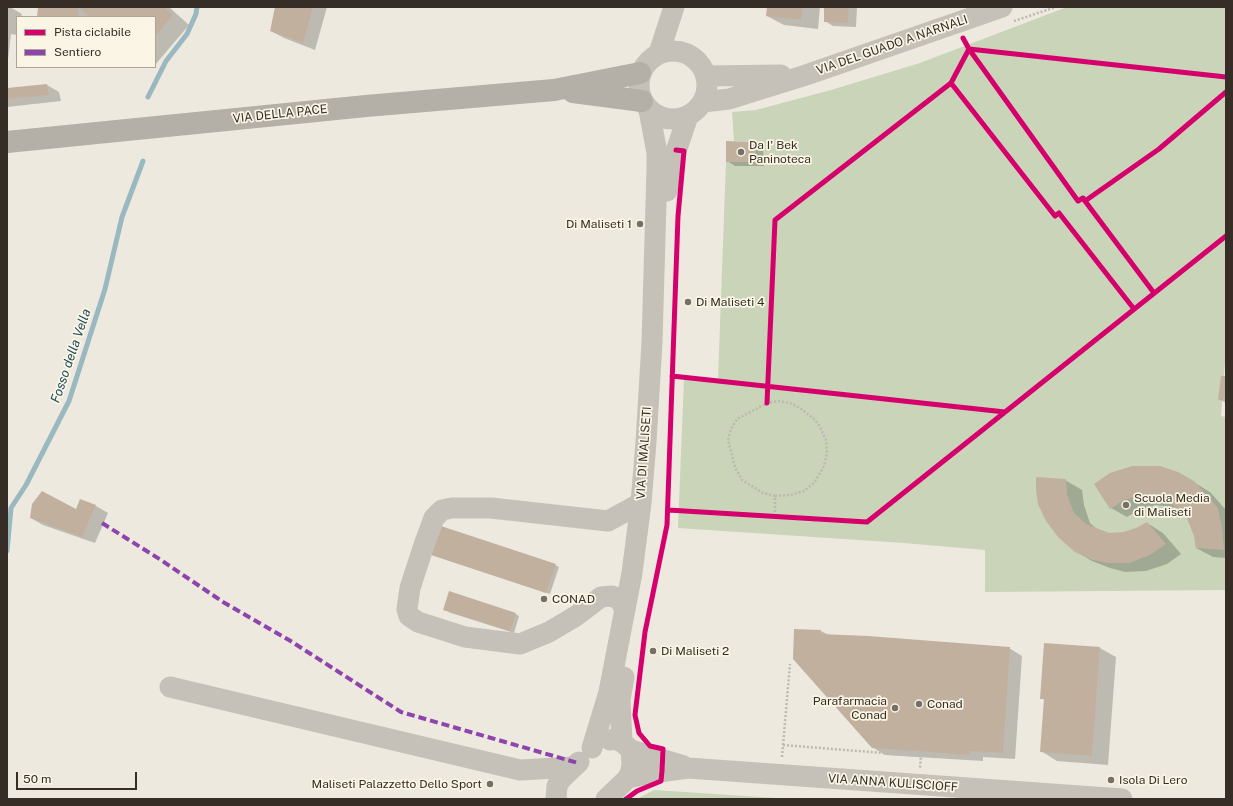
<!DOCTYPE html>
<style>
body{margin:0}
#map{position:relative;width:1233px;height:806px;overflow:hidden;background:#ede9df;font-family:"Public Sans",sans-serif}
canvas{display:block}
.frame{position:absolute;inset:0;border:8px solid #362e26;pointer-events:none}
.legend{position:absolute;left:16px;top:16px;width:140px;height:52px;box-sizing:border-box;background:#faf5e5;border:1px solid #aca599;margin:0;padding:5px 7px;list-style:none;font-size:12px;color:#362e26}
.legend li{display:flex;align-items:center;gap:8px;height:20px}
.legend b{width:20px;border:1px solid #aca599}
.scale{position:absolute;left:16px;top:772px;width:121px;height:18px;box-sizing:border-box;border:2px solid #362e26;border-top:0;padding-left:5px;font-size:12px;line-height:14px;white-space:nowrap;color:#362e26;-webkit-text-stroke:3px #faf5e5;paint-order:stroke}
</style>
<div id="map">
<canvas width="1233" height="806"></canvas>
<div class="frame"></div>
<ul class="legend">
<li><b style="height:5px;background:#d6006c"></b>Pista ciclabile</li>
<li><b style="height:5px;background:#8e44ad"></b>Sentiero</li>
</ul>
<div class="scale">50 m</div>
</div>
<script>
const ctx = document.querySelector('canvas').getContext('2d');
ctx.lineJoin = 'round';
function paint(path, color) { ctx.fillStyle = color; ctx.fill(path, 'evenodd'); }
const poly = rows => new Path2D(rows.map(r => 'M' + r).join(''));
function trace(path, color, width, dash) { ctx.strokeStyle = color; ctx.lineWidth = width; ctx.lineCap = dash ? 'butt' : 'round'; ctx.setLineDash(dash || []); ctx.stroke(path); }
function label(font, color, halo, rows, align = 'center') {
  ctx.font = font + ' "Public Sans",sans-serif'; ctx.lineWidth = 3.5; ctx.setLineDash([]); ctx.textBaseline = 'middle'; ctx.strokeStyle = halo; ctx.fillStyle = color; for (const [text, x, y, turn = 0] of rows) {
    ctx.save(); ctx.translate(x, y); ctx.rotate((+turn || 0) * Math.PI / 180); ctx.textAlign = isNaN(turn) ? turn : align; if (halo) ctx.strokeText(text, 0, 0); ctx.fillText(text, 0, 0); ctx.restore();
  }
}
paint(poly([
 [1067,7,1226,7,1226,348,1221,416,1226,417,1226,590,985,592,985,550,904,543,678,528,684,378,718,379,726,162,756,162,755,142,734,141,732,112,756,110,831,90,920,63],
 [654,790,791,799,637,799]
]), '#c9d4b8');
paint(poly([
 [7,7,10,7,22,14,21,17,17,17,17,35,11,34,7,68],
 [39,7,169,7,189,25,155,65,155,17,38,17],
 [276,7,327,7,315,50,284,38,271,31],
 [768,7,820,7,818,29,784,25,767,16],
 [825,7,857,7,856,27,833,26,825,21],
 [47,85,59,92,61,101,7,107,7,89],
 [755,143,763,147,764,166,735,166,727,161],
 [1226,377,1226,403,1219,399],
 [1178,473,1210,492,1226,510,1226,558,1213,557,1196,548,1195,536,1187,515,1178,508,1156,505,1140,509,1127,517,1111,508,1095,484],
 [1065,480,1082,490,1084,505,1090,523,1097,529,1109,534,1123,533,1137,529,1147,523,1163,533,1181,554,1167,564,1146,571,1125,572,1110,568,1092,561,1075,551,1059,537],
 [96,506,108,513,95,543,43,525,31,518],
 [429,554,555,565,559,567,550,594],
 [448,612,516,614,519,616,514,633],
 [821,631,829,635,1009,648,1022,656,1015,759,983,757,983,761,885,755,872,747,794,659],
 [1100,648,1116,657,1108,765,1057,761,1041,751,1045,700,1041,698]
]), '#0003');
trace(poly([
 [148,97,166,61,187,34,196,14,197,7],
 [7,551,11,508,26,485,69,401,105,289,122,217,143,161]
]), '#9ab8bf', 5);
paint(poly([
 [38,7,164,7,173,15,155,37,155,17,89,17,79,8,78,17,37,17],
 [275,7,313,7,303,43,270,31],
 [767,7,803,7,801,20,766,16],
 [824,7,849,7,848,23,824,22],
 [47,84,49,95,7,99,7,88],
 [726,141,755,142,756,162,726,162],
 [1221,376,1226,376,1226,398,1218,400],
 [1132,466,1160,466,1178,472,1194,481,1218,508,1222,528,1224,550,1196,548,1194,536,1186,516,1168,501,1150,496,1139,496,1124,500,1110,509,1094,484,1110,473],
 [1036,477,1066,479,1067,495,1074,513,1086,524,1109,533,1123,532,1136,528,1147,522,1166,544,1150,555,1129,563,1108,563,1093,560,1075,552,1058,537,1046,521,1038,504,1036,491],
 [42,491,76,509,80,499,96,505,82,537,30,518,32,504],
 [438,525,556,564,546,593,428,554],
 [449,591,516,613,510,631,443,610],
 [794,629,821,630,820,634,868,636,1010,647,1003,753,970,751,970,755,872,748,793,659],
 [1044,643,1100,647,1092,756,1040,752,1044,699,1040,699]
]), '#c2b09f');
trace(poly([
 [1014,21,1056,7],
 [775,516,775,496,790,495,804,491,814,483,824,466,827,453,826,440,819,425,813,418,800,408,790,403,779,401,767,403,737,419,731,429,728,440,735,467,742,480,763,493,775,496],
 [783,745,921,756,920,768],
 [782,757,790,664]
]), '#beb9b0', 2.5, [2, 2]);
trace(poly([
 '639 85a34 34 0 1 1 68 0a34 34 0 1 1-68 0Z',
 [659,53,674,7],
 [706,76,781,75],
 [703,102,729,99,806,75,1002,7],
 [667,191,673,160,688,116],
 [625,610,620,600,612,596,601,597,576,616,549,632,520,644,465,637,418,622,409,616,407,609,410,588,424,545,434,518,442,510,452,508,491,508,608,521,641,503],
 [170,687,520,770,574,767],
 [622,742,620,700,624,677],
 [592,748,609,692,632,573,641,503,646,442,652,342,657,168,657,153,649,110],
 [631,750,684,766],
 [628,778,651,773,688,768,1122,799],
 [556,799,557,786,561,779,579,762],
 [606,799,628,778,631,771,632,764,631,750,622,742,614,739,610,740]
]), '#c5c1b8', 21);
trace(poly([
 [573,92,642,101],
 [7,142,366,106,554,90,640,73]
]), '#b4afa7', 22);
trace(poly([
 [102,523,161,560,223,602,289,640,401,712,578,763]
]), '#8e44ad', 4, [8, 4]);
trace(poly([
 [963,38,969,49,1226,77],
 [1085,201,1083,198,1078,201,969,49,951,83,1055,216,1059,213,1134,309],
 [1154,293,1085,201,1159,149,1226,92],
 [672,376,1005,412],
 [767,403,775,220,951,83],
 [668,510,867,522,1226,236],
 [626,799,637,791,661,781,662,771,663,749,650,746,639,733,635,715,645,632,667,525,678,216,684,151,676,150]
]), '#d6006c', 5);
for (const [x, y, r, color] of [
 [741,152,4,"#766f67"],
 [640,224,4,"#766f67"],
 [688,302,4,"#766f67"],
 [1126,505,4,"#766f67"],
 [544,599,4,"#766f67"],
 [653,651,4,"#766f67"],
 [919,704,4,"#766f67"],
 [895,708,4,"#766f67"],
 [1111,780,4,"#766f67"],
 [490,784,4,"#766f67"]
]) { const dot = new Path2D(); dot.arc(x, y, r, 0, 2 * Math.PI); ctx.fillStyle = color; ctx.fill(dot); trace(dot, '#faf5e5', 1.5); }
label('12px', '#362e26', '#faf5e5', [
 ["VIA DEL GUADO A NARNALI",892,45,-19],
 ["VIA DELLA PACE",280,114,-6],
 ["VIA DI MALISETI",644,453,-86],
 ["VIA ANNA KULISCIOFF",893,783,4]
]);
label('12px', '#362e26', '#faf5e5', [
 ["Da I' Bek",749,145],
 ["Paninoteca",749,159],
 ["Di Maliseti 1",632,224,"right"],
 ["Di Maliseti 4",696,302],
 ["Scuola Media",1134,498],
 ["di Maliseti",1134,512],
 ["CONAD",552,599],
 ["Di Maliseti 2",661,651],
 ["Parafarmacia",887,701,"right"],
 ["Conad",887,715,"right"],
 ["Conad",927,704],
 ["Isola Di Lero",1119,780],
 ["Maliseti Palazzetto Dello Sport",482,784,"right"]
], 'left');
label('italic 13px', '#19495a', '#faf5e5', [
 ["Fosso della Vella",71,356,-71]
]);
</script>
